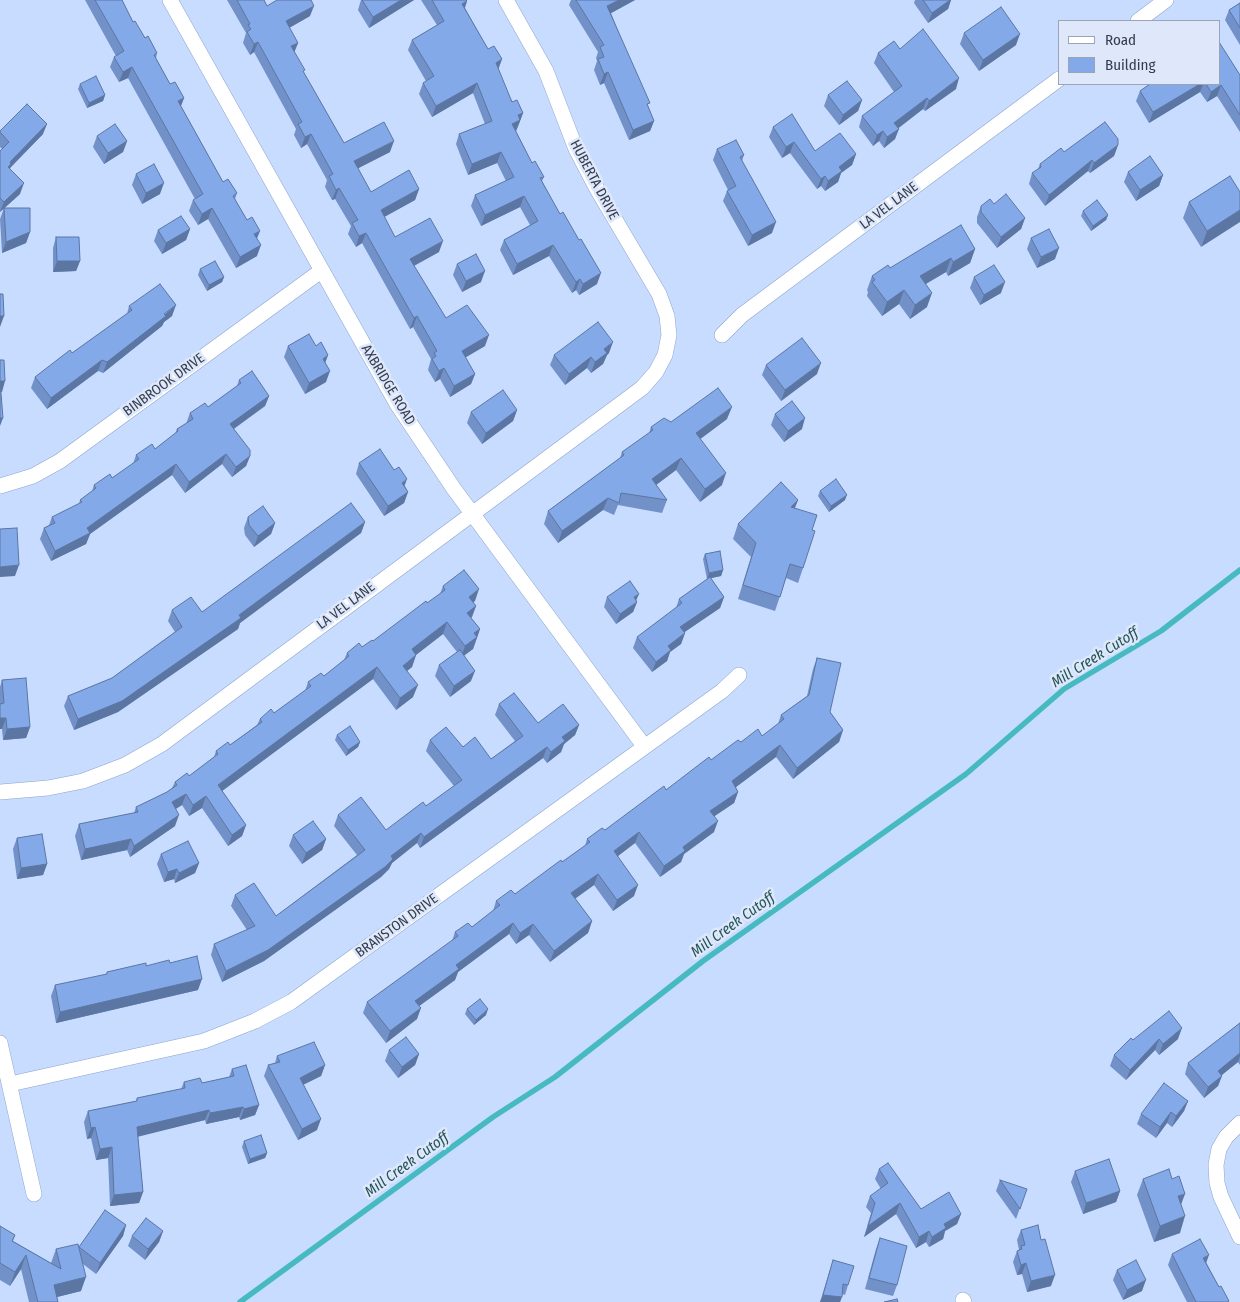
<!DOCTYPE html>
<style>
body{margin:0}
#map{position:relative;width:1240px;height:1302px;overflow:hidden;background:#c7dcfe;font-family:"Fira Sans Condensed",sans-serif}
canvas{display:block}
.legend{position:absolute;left:1058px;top:20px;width:162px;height:65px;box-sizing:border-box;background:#dee8fa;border:1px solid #9aa4b5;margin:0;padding:6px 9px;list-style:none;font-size:15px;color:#333d4e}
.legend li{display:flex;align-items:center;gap:10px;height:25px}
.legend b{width:25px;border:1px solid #9aa4b5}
</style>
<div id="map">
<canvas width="1240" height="1302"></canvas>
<ul class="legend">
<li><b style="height:6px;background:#fff"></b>Road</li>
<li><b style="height:14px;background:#84a9e9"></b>Building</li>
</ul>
</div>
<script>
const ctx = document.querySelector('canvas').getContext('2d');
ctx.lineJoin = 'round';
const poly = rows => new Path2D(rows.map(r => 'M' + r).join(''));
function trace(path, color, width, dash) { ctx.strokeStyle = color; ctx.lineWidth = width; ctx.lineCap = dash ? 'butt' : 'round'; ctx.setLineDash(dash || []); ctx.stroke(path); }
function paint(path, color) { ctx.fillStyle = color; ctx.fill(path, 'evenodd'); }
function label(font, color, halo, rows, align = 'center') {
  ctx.font = font + ' "Fira Sans Condensed",sans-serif'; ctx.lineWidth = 5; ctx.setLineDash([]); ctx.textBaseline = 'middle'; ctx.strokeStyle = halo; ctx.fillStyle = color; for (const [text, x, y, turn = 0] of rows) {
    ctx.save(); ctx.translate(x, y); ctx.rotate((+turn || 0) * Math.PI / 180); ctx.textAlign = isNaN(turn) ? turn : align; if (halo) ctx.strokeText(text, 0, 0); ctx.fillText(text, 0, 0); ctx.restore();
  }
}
trace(poly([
 [240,1302,493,1117,555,1077,703,961,966,774,1064,689,1161,631,1240,570]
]), '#47bac1', 5.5);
const street = poly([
 [170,0,397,404,454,489,644,746],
 [1138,21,1166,0],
 [722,335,742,315,1059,79],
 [0,486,33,476,60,461,321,271],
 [0,792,48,788,83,781,125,765,162,744,642,388,656,372,665,355,669,335,667,316,659,294,597,189,576,149,546,71,506,0],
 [0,1043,34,1194],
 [10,1084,204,1041,255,1021,291,1002,722,691,739,675],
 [1240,1123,1226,1137,1219,1149,1216,1165,1217,1183,1221,1197,1240,1237],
 [963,1300,964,1302]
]);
trace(street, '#8ca4cc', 16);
trace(street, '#fff', 15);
paint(poly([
 [85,0,122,0,133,22,145,38,157,53,156,58,170,84,184,98,181,106,213,164,223,182,237,193,235,199,257,238,257,256,236,268,208,219,198,225,189,211,193,200,195,199,128,78,119,82,110,67,114,57,116,56],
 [227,0,264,0,267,6,310,16,289,28,298,43,294,52,304,73,344,143,390,152,358,168,371,192,419,189,415,200,384,217,395,237,439,252,414,266,446,318,485,346,465,357,475,374,471,384,450,397,440,379,435,382,428,370,431,359,413,327,410,329,362,243,356,247,348,234,351,226,335,199,332,200,325,187,327,180,307,144,301,148,294,135,296,129,254,52,250,55,243,43,246,33],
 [361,0,414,0,369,28,358,10],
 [421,0,466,0,467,1,465,8,488,49,502,59,498,69,512,102,523,113,516,131,532,163,544,177,542,181,597,284,579,295,576,290,572,293,549,256,513,275,500,250,504,240,530,225,520,207,481,226,471,206,475,195,506,181,497,163,468,175,456,144,459,134,485,124,473,93,432,117,419,94,423,83,426,81,408,50,412,40,437,25],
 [571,0,635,0,611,13,654,121,650,131,629,140,604,83,600,85,594,70,597,61,596,58,598,52,569,5],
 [915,0,951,0,948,9,928,23,914,3],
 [1240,3,1240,45,1225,20,1229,10],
 [964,33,1016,45,979,71,960,44],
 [900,49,956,89,925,111,923,109,898,128,895,139,884,148,879,141,873,146,859,127,862,116,894,92,874,63,878,53],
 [1240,75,1240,132,1217,96,1207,102,1200,92,1149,123,1136,101,1140,91,1150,84,1219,84],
 [80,84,105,95,103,101,87,108,78,89],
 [828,95,862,100,858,111,839,125,824,106],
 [773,127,815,151,856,154,852,165,841,173,838,182,825,191,821,186,817,189,790,153,782,158,769,137],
 [0,131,43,134,10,168,20,194,0,212,0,151,2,149,0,147],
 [97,136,127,141,123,152,104,164,93,147],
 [1118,145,1114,156,1090,173,1088,171,1045,206,1029,184,1032,173,1038,169,1040,164,1064,152],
 [717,149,744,155,742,161,772,233,748,246,723,201,727,191,728,190,713,160],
 [1128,172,1163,175,1159,186,1136,201,1124,182],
 [136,174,160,194,142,204,132,185],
 [1230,176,1201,247,1183,218,1189,202],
 [994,204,1025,218,1021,229,997,248,977,223,977,217,981,206],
 [4,208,30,232,26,243,2,253,0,219],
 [1083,211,1108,215,1106,220,1091,231,1081,216],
 [190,229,186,240,162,254,154,241,158,230],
 [56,237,80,261,76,271,53,272,53,248],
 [1031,238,1055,259,1037,268,1027,249],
 [975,249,970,263,948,276,946,272,926,284,927,307,910,319,899,304,882,316,867,296,868,292,867,290,872,276,890,268],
 [457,264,481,282,462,292,453,275],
 [200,269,224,277,222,282,207,291,198,275],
 [974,277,1001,293,980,305,970,288],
 [129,306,172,316,164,322,162,326,103,373,98,371,47,409,31,388,35,377,72,353,127,314],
 [288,346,328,355,325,363,326,382,305,394,284,357],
 [609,353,607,355,603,364,591,373,587,368,565,385,550,365,554,355],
 [766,365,817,374,781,401,762,375],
 [239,380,269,396,265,406,234,429,250,456,246,466,232,477,222,464,185,493,172,475,90,534,86,544,51,561,40,539,44,528,49,525,52,517,79,504,80,500,92,491,94,485,112,478,133,464,136,455,155,449,175,434,177,429,186,424,190,413,208,407,237,386],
 [517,410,513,421,482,444,467,423,471,412],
 [775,414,802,429,784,442,771,425],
 [727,419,700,439,722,485,700,502,676,470,656,485,667,500,662,513,618,505,614,515,603,510,558,543,544,524,548,511,620,458,622,452,649,433,651,427,671,422],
 [359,463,405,486,408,492,404,503,384,516,356,474],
 [820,491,845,500,829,512,818,496],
 [798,500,795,508,812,530,803,568,798,583,786,578,775,611,738,599,751,557,733,539,738,524],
 [248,517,275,523,271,534,254,547,245,535,244,528],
 [365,522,361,533,240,623,238,629,118,712,74,730,64,706,68,696,112,678,175,632,168,621,172,610,202,612],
 [705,554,723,570,721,576,711,578,724,597,720,608,684,632,685,633,681,644,670,652,667,661,652,672,633,648,637,637,676,608,679,599,709,578,707,579,703,559],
 [443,586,475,601,473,602,476,606,471,618,480,629,473,649,464,655,471,681,450,697,435,676,439,665,457,652,443,634,416,655,412,667,407,671,413,697,396,710,373,679,222,791,246,825,242,836,228,846,202,808,189,816,182,805,176,809,175,826,130,857,127,850,81,860,75,836,79,824,134,813,136,807,167,792,172,788,175,782,189,776,214,757,216,751,230,745,257,725,260,719,274,713,305,691,308,682,324,676,344,660,347,653,362,647,373,641,440,594],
 [607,597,636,600,637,602,633,612,616,624,604,607],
 [817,658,830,712,843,730,839,742,793,779,776,757,736,787,738,792,734,803,714,816,714,832,684,854,681,862,660,877,635,843,618,856,634,896,613,911,594,885,575,899,592,921,588,933,550,962,529,935,516,944,509,934,458,972,455,980,419,1006,417,1019,386,1043,363,1013,367,1002,452,941,455,932,472,927,493,911,496,901,515,894,585,846,587,839,605,830,711,760,741,742,762,736,778,724,781,715,807,696,813,669],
 [2,680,30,727,26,738,3,740,2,729,0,729,0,687],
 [499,704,538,723,579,725,575,735,564,744,561,752,547,763,543,758,420,848,417,843,392,863,389,869,381,877,264,961,222,982,211,955,214,944,247,930,231,906,235,895,276,916,357,855,334,826,338,815,386,830,426,806,454,786,426,751,430,740,463,747,491,759,515,741,495,715],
 [337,735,360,742,358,747,346,756,335,740],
 [293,835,326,839,322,850,302,864,289,846],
 [17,838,47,864,43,875,17,879,13,849],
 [161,854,199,863,195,873,175,883,174,879,164,882,157,864],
 [170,963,198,990,56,1023,51,996,55,985,106,975,107,972],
 [467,1009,486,1015,474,1025,465,1014],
 [1240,1023,1240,1065,1238,1062,1222,1075,1218,1086,1204,1098,1185,1074,1188,1063],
 [1178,1039,1159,1055,1155,1050,1126,1080,1110,1066,1114,1055,1133,1040],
 [389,1050,419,1054,415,1065,398,1078,385,1061],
 [277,1056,325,1065,321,1076,303,1085,317,1130,298,1140,264,1076,268,1065,275,1063],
 [232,1069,259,1105,255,1115,240,1120,239,1117,206,1124,205,1120,138,1136,143,1192,139,1203,110,1206,108,1158,96,1160,91,1138,87,1139,84,1122,88,1111,136,1101,137,1098,181,1089,184,1082,202,1083,229,1077],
 [1188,1101,1184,1111,1172,1127,1167,1123,1156,1138,1137,1124,1141,1114],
 [244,1141,267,1153,265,1158,248,1164,242,1147],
 [879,1169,921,1209,961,1214,957,1224,945,1231,943,1239,929,1247,926,1242,916,1248,896,1214,864,1237,871,1213,866,1207,870,1196,881,1189,875,1179],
 [1075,1171,1120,1191,1116,1202,1083,1214,1071,1182],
 [1143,1179,1181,1205,1180,1233,1154,1242,1137,1195],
 [1000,1180,1027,1189,1016,1219,996,1191],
 [126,1225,123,1236,96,1274,83,1264,81,1291,57,1297,58,1302,29,1302,21,1269,10,1286,0,1280,0,1226,15,1235,13,1241,51,1263,56,1249,79,1248],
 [1021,1230,1051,1286,1027,1292,1022,1274,1017,1275,1013,1262,1017,1251,1019,1250,1017,1240],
 [163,1231,159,1242,145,1260,128,1246,132,1236],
 [880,1238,897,1285,893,1296,865,1289,876,1249],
 [1172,1254,1206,1262,1219,1287,1229,1301,1229,1302,1187,1302,1168,1265],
 [833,1260,848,1285,845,1295,842,1294,840,1302,820,1302],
 [1117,1270,1142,1291,1123,1300,1113,1280]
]), '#7291c8');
paint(poly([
 [401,0,414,0,369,28,373,17],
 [619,0,635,0,604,17,607,6],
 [950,0,951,0,948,9,928,23,932,13],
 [467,1,463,12,462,4],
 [314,6,310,16,282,32,286,21],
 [1020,34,1016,45,979,71,983,60],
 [258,42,254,52,250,55,254,44],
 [298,43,294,53,291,46],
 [502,59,498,70,496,63],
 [132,67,128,78,119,82,123,72],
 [608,72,604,83,600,85,604,74],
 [959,78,956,89,925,111,929,101],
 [477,83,473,93,432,117,436,106],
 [1200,84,1203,84,1200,92,1149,123,1153,112],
 [1221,85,1217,96,1207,102,1211,92],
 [105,95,103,101,87,108,89,103],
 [184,98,180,108,178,101],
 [927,98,923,109,891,134,894,123],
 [862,100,858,111,839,125,843,115],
 [523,113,519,124,516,131,512,124,518,115],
 [654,121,650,131,629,140,633,130],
 [47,124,43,134,10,168,4,177,10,162],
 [899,129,895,139,884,148,887,137],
 [883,131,879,141,873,146,877,135],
 [311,134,307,144,301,148,305,137],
 [127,141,123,152,104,164,108,153],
 [394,141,390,152,351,172,354,161],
 [794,142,790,153,782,158,786,147],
 [1118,145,1114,156,1090,173,1094,163],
 [501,152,497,163,468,175,472,164],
 [856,154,852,165,841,173,838,182,825,191,828,181,839,167],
 [1092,160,1088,171,1045,206,1049,195],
 [1163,175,1159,186,1136,201,1140,190],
 [825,176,821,186,817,189,821,179],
 [24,183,20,194,0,212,4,202],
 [164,183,160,194,142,204,146,193],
 [339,188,335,199,332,200,336,190],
 [419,189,415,200,377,221,381,210],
 [524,196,520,207,481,226,485,215],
 [212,208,208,219,198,225,202,214],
 [1240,210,1240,222,1201,247,1207,231],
 [1108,215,1106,220,1091,231,1093,226],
 [1025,218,1021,229,997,248,1001,237],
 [776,222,772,233,748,246,752,235],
 [190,229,186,240,162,254,166,243],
 [260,231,256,241,254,234],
 [30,232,26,243,2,253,6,242],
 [366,233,362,243,356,247,359,236],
 [443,241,439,252,406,270,410,259],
 [261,245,257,256,236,268,240,257],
 [553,245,549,256,513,275,517,264],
 [1059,248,1055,259,1037,268,1041,257],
 [975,249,970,263,948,276,953,262],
 [951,258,946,272,915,290,920,276],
 [57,261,80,261,76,271,53,272],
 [485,271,481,282,462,292,466,281],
 [601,273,597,284,579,295,583,284],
 [224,277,222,282,207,291,209,285],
 [580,279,576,290,572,293,576,282],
 [1005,282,1001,293,980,305,984,295],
 [904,290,899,304,882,316,887,302],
 [932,293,927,307,910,319,915,305],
 [176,305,172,316,164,322,162,326,103,373,107,362],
 [0,316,4,316,0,327],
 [417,316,413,327,410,329,414,318],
 [489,335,485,346,458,362,462,351],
 [613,342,609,353,607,355,603,364,591,373,595,362,604,349],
 [328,355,324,366,323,359],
 [591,357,587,368,565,385,569,374],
 [102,360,98,371,47,409,51,398],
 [821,363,817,374,781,401,785,390],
 [444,368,440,379,435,382,439,371],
 [330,371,326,382,305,394,309,383],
 [475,374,471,384,450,397,454,386],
 [0,381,5,381,2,392,0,392],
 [269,396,265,406,226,434,230,424],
 [732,407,727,419,691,446,696,433],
 [517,410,513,421,482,444,486,433],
 [0,418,3,418,0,426],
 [805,418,802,429,784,442,788,431],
 [226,454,222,464,185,493,189,482],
 [250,456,246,466,232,477,236,467],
 [681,458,676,470,648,491,652,479],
 [176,464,172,475,90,534,86,544,51,561,55,551],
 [726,473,722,485,700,502,705,489],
 [407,479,403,490,402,483],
 [408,492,404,503,384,516,388,506],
 [847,495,845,500,829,512,831,506],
 [608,498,603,510,558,543,562,531],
 [798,500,792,514,791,507],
 [365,522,361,533,240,623,238,629,118,712,74,730,78,719,239,615],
 [275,523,271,534,254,547,258,536],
 [19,565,15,576,0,577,0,567],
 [723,570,721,576,707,579,709,573],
 [479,589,475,601,465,608,469,597],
 [639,594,635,603,637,602,633,612,616,624,620,614,634,597],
 [724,597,720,608,676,638,680,627],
 [476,606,472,617,463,624,467,613],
 [447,622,443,634,408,661,412,649],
 [480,629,473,649,461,658,465,646,474,633],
 [685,633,681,644,670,652,667,661,652,672,656,662,668,646],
 [416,655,412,667,399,677,403,666],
 [377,667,373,679,214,797,218,785],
 [475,671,471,681,450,697,454,686],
 [418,685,413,697,396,710,400,698],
 [0,718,6,718,2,729,0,729],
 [579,725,575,735,564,744,561,752,547,763,551,752,562,737],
 [30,727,26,738,3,740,7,729],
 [843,730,839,742,793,779,797,768],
 [360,742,358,747,346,756,348,750],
 [780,745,776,757,728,793,732,781],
 [547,747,543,758,420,848,424,837],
 [738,792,734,803,706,822,710,811],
 [186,794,182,805,168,813,172,802],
 [206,796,202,808,189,816,193,805],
 [179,815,175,826,130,857,134,846],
 [718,821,714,832,684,854,681,862,660,877,664,866,683,847],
 [246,825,242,836,228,846,232,835],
 [639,832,635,843,610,862,614,851],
 [421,833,417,843,392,863,389,869,381,877,264,961,222,982,226,971,391,856],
 [131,839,127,850,81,860,85,849],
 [326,839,322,850,302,864,306,853],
 [199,863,195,873,175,883,179,873],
 [47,864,43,875,17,879,21,868],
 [177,869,174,879,164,882,168,872],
 [598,874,594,885,567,904,571,893],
 [638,885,634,896,613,911,617,900],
 [592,921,588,933,550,962,554,951],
 [513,923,509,934,458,972,455,980,411,1012,415,1001,456,965],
 [533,924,529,935,516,944,520,933],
 [202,979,198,990,56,1023,60,1012],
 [421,1008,417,1019,386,1043,390,1031],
 [488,1009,486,1015,474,1025,476,1020],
 [1182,1028,1178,1039,1159,1055,1163,1044],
 [1159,1039,1155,1050,1126,1080,1130,1070],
 [1240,1053,1240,1056,1238,1062,1214,1081,1218,1071],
 [419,1054,415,1065,398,1078,402,1067],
 [325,1065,321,1076,296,1088,300,1078],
 [1222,1076,1218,1086,1204,1098,1208,1087],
 [1188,1101,1184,1111,1172,1127,1176,1116],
 [259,1105,255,1115,240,1120,244,1109],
 [243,1107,239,1117,206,1124,210,1113],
 [209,1110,205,1120,133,1138,137,1127],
 [1171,1112,1167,1123,1156,1138,1160,1127],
 [321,1119,317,1130,298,1140,302,1129],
 [95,1127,91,1138,87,1139,91,1128],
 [112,1147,108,1158,96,1160,100,1149],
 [267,1153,265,1158,248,1164,250,1159],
 [1120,1191,1116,1202,1083,1214,1086,1203],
 [143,1192,139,1203,110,1206,114,1195],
 [1185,1194,1179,1210,1178,1196],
 [900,1203,896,1214,864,1237,868,1226],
 [961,1214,957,1224,945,1231,943,1239,929,1247,932,1237,944,1224],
 [1185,1216,1180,1233,1154,1242,1160,1226],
 [126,1225,123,1236,96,1274,100,1263],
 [163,1231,159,1242,145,1260,148,1249],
 [929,1231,926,1242,916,1248,919,1237],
 [26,1255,21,1269,10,1286,15,1272],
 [1209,1255,1205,1266,1203,1258],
 [1026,1263,1022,1274,1017,1275,1021,1265],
 [1055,1275,1051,1286,1027,1292,1031,1281],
 [86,1277,81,1291,49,1299,54,1285],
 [1146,1280,1142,1291,1123,1300,1127,1290],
 [823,1295,842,1297,840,1302,820,1302]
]), '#5c76a3');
const building = poly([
 [95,0,122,0,133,22,135,21,145,38,148,36,157,53,154,55,170,84,175,82,184,98,178,101,223,182,228,179,237,193,233,196,247,220,252,217,260,231,254,234,261,245,240,257,212,208,202,214,193,200,203,194,132,67,123,72,114,57,124,51,95,0],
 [237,0,264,0,267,6,277,0,311,0,314,6,286,21,298,43,291,46,305,70,303,71,344,143,384,122,394,141,354,161,371,192,409,170,419,189,381,210,395,237,430,218,443,241,410,259,446,318,467,305,489,335,462,351,475,374,454,386,444,368,439,371,432,359,436,356,434,353,437,351,417,316,414,318,366,233,359,236,352,223,358,220,339,188,336,190,329,176,333,174,311,134,305,137,298,124,302,122,258,42,254,44,247,32,251,29,248,25,250,24,237,0],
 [362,0,401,0,373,17,362,0],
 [432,0,466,0,467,1,462,4,488,49,494,46,502,59,496,63,512,102,517,100,523,113,518,115,520,120,512,124,532,163,535,161,544,177,540,178,560,214,563,212,579,240,581,239,601,273,583,284,580,279,576,282,553,245,517,264,504,240,538,221,524,196,485,215,475,195,514,177,501,152,472,164,467,153,459,134,492,121,477,83,436,106,423,83,434,76,412,40,444,21,432,0],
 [576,0,619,0,607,6,650,103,647,104,654,121,633,130,608,72,604,74,598,59,604,57,600,47,604,45,576,0],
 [923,0,950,0,932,13,923,0],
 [1240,3,1240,28,1229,10,1240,3],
 [1001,7,1020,34,983,60,964,33,1001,7],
 [923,29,959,78,929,101,927,98,894,123,899,129,887,137,883,131,877,135,862,116,902,86,878,53,894,41,900,49,923,29],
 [1219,42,1240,75,1240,115,1221,85,1211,92,1206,84,1219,84,1219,42],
 [96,76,105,95,89,103,80,84,96,76],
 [847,81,862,100,843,115,828,95,847,81],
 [1150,84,1200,84,1153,112,1140,91,1150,84],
 [27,104,47,124,10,162,11,164,8,167,24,183,4,202,0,198,0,151,9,142,0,132,0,131,27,104],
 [792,114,815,151,840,133,856,154,839,167,842,171,828,181,825,176,821,179,794,142,786,147,773,127,792,114],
 [1105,122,1118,139,1118,145,1094,163,1092,160,1049,195,1032,173,1041,167,1040,164,1061,148,1064,152,1105,122],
 [115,124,127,141,108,153,97,136,115,124],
 [736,140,744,155,740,157,776,222,752,235,727,191,736,186,717,149,736,140],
 [1150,156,1163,175,1140,190,1128,172,1150,156],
 [154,164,164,183,146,193,136,174,154,164],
 [1230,176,1240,192,1240,210,1207,231,1189,202,1230,176],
 [1006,194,1025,218,1001,237,981,212,981,206,990,199,994,204,1006,194],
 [1097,200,1108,215,1093,226,1083,211,1097,200],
 [4,208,30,208,30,232,6,242,4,208],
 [181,216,190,229,166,243,158,230,181,216],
 [961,225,975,249,953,262,951,258,920,276,932,293,915,305,904,290,887,302,872,282,875,280,872,276,888,265,890,268,961,225],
 [1049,229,1059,248,1041,257,1031,238,1049,229],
 [56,237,79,237,80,261,57,261,56,237],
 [476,254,485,271,466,281,457,264,476,254],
 [215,261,224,277,209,285,200,269,215,261],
 [994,265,1005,282,984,295,974,277,994,265],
 [160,284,176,305,164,314,166,316,107,362,102,360,51,398,35,377,70,350,72,353,132,310,129,306,160,284],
 [0,294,3,294,4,316,0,316,0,294],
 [598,322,613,342,604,349,607,353,595,362,591,357,569,374,554,355,598,322],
 [309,334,316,346,321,342,328,355,323,359,330,371,309,383,288,346,309,334],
 [802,338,821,363,785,390,766,365,802,338],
 [0,360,4,360,5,381,0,381,3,418,0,418,0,360],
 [252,371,269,396,230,424,250,450,250,456,236,467,226,454,189,482,176,464,87,528,90,533,55,551,44,528,55,523,52,517,82,502,80,500,96,488,94,485,110,474,112,478,139,459,136,455,152,444,155,449,178,431,177,429,193,419,190,413,205,403,208,407,241,383,239,380,252,371],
 [718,388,732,407,696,433,726,473,705,489,681,458,652,479,667,500,621,493,619,503,608,498,562,531,548,511,624,455,622,452,653,430,651,427,664,418,671,422,718,388],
 [503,390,517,410,486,433,471,412,503,390],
 [792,401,805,418,788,431,775,414,792,401],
 [380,449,394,470,399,467,407,479,402,483,408,492,388,506,359,463,380,449],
 [836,479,847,495,831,506,820,491,836,479],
 [781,482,798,500,791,507,817,515,812,530,815,531,803,568,790,564,780,597,743,585,756,543,738,524,781,482],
 [351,503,365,522,239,615,241,618,122,701,78,719,68,696,112,678,182,627,172,610,191,597,202,612,351,503],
 [263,506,275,523,258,536,249,525,248,517,263,506],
 [17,528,19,565,0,567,0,529,17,528],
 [720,551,723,570,709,573,705,554,720,551],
 [464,570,479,589,469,597,476,606,467,613,480,629,474,633,477,637,465,646,447,622,412,649,416,655,403,666,418,685,400,698,377,667,218,785,246,825,232,835,206,796,193,805,186,794,172,802,179,815,134,846,131,839,85,849,79,824,138,812,136,807,167,792,177,785,175,782,187,773,189,776,218,754,216,751,228,742,230,745,262,722,260,719,271,709,274,713,311,686,308,682,321,673,324,676,349,656,347,653,359,643,362,647,372,640,373,641,426,601,427,603,445,590,443,586,464,570],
 [710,577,724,597,680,627,685,633,668,646,671,650,656,662,637,637,682,603,679,599,710,577],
 [630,581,639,594,634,597,637,602,620,614,607,597,630,581],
 [460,650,475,671,454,686,439,665,460,650],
 [817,658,841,663,830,712,843,730,797,768,780,745,732,781,738,792,710,811,718,821,683,847,685,851,664,866,639,832,614,851,638,885,617,900,598,874,571,893,592,921,554,951,533,924,520,933,513,923,456,965,459,969,415,1001,421,1008,390,1031,367,1002,458,936,455,932,468,923,472,927,500,905,496,901,511,890,515,894,561,860,562,862,590,842,587,839,602,828,605,830,664,786,666,790,709,757,711,760,738,740,741,742,758,729,762,736,784,719,781,715,809,695,817,658],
 [26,678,30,727,7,729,6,718,0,718,0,704,4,703,2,680,26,678],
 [514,693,538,723,563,704,579,725,562,737,565,741,551,752,547,747,424,837,421,833,391,856,393,859,385,867,268,950,226,971,214,944,255,926,235,895,254,883,276,916,365,850,338,815,361,797,386,830,423,802,426,806,462,780,430,740,446,727,463,747,475,737,491,759,523,736,499,704,514,693],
 [350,726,360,742,348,750,337,735,350,726],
 [313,821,326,839,306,853,293,835,313,821],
 [42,834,47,864,21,868,17,838,42,834],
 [188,841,199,863,179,873,177,869,168,872,161,854,188,841],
 [197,956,202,979,60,1012,55,985,107,974,107,972,146,963,146,966,169,960,170,963,197,956],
 [480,999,488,1009,476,1020,467,1009,480,999],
 [1169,1011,1182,1028,1163,1044,1159,1039,1130,1070,1114,1055,1131,1038,1133,1040,1169,1011],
 [1240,1023,1240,1053,1218,1071,1222,1076,1208,1087,1188,1063,1240,1023],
 [406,1037,419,1054,402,1067,389,1050,406,1037],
 [314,1042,325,1065,300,1078,321,1119,302,1129,268,1065,280,1062,277,1056,314,1042],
 [246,1065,259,1105,244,1109,243,1107,210,1113,209,1110,137,1127,143,1192,114,1195,112,1147,100,1149,95,1127,91,1128,88,1111,137,1101,137,1098,185,1088,184,1082,200,1078,202,1083,234,1076,232,1069,246,1065],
 [1164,1083,1188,1101,1176,1116,1171,1112,1160,1127,1141,1114,1164,1083],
 [261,1135,267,1153,250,1159,244,1141,261,1135],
 [1109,1159,1120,1191,1086,1203,1075,1171,1109,1159],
 [888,1163,921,1209,949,1192,961,1214,944,1224,946,1228,932,1237,929,1231,919,1237,900,1203,868,1226,875,1203,870,1196,888,1183,879,1169,888,1163],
 [1169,1169,1172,1179,1179,1176,1185,1194,1178,1196,1185,1216,1160,1226,1143,1179,1169,1169],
 [1000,1180,1027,1189,1020,1209,1000,1180],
 [105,1210,126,1225,100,1263,79,1247,105,1210],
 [146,1218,163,1231,148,1249,132,1236,146,1218],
 [1038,1225,1041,1240,1045,1239,1055,1275,1031,1281,1026,1263,1021,1265,1017,1251,1022,1249,1021,1246,1025,1245,1021,1230,1038,1225],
 [0,1226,15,1235,12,1241,61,1269,56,1249,78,1244,86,1277,54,1285,58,1302,38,1302,26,1255,15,1272,0,1263,0,1226],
 [880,1238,907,1246,897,1285,869,1278,880,1238],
 [1200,1239,1209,1255,1203,1258,1219,1287,1221,1286,1229,1301,1227,1302,1196,1302,1172,1254,1200,1239],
 [833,1260,854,1266,848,1285,843,1284,842,1297,823,1295,833,1260],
 [1136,1260,1146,1280,1127,1290,1117,1270,1136,1260],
 [897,1299,898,1302,884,1302,897,1299]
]);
paint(building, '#84a9e9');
trace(building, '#5c76a3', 1);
label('14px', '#333d4e', '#dee8fa', [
 ["HUBERTA DRIVE",594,180,62],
 ["LA VEL LANE",889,206,-37],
 ["BINBROOK DRIVE",164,385,-36],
 ["AXBRIDGE ROAD",388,385,59],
 ["LA VEL LANE",346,606,-37],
 ["BRANSTON DRIVE",397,926,-36]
]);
label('italic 15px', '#235457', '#dee8fa', [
 ["Mill Creek Cutoff",1095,658,-32],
 ["Mill Creek Cutoff",733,925,-36],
 ["Mill Creek Cutoff",407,1165,-36]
]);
</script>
